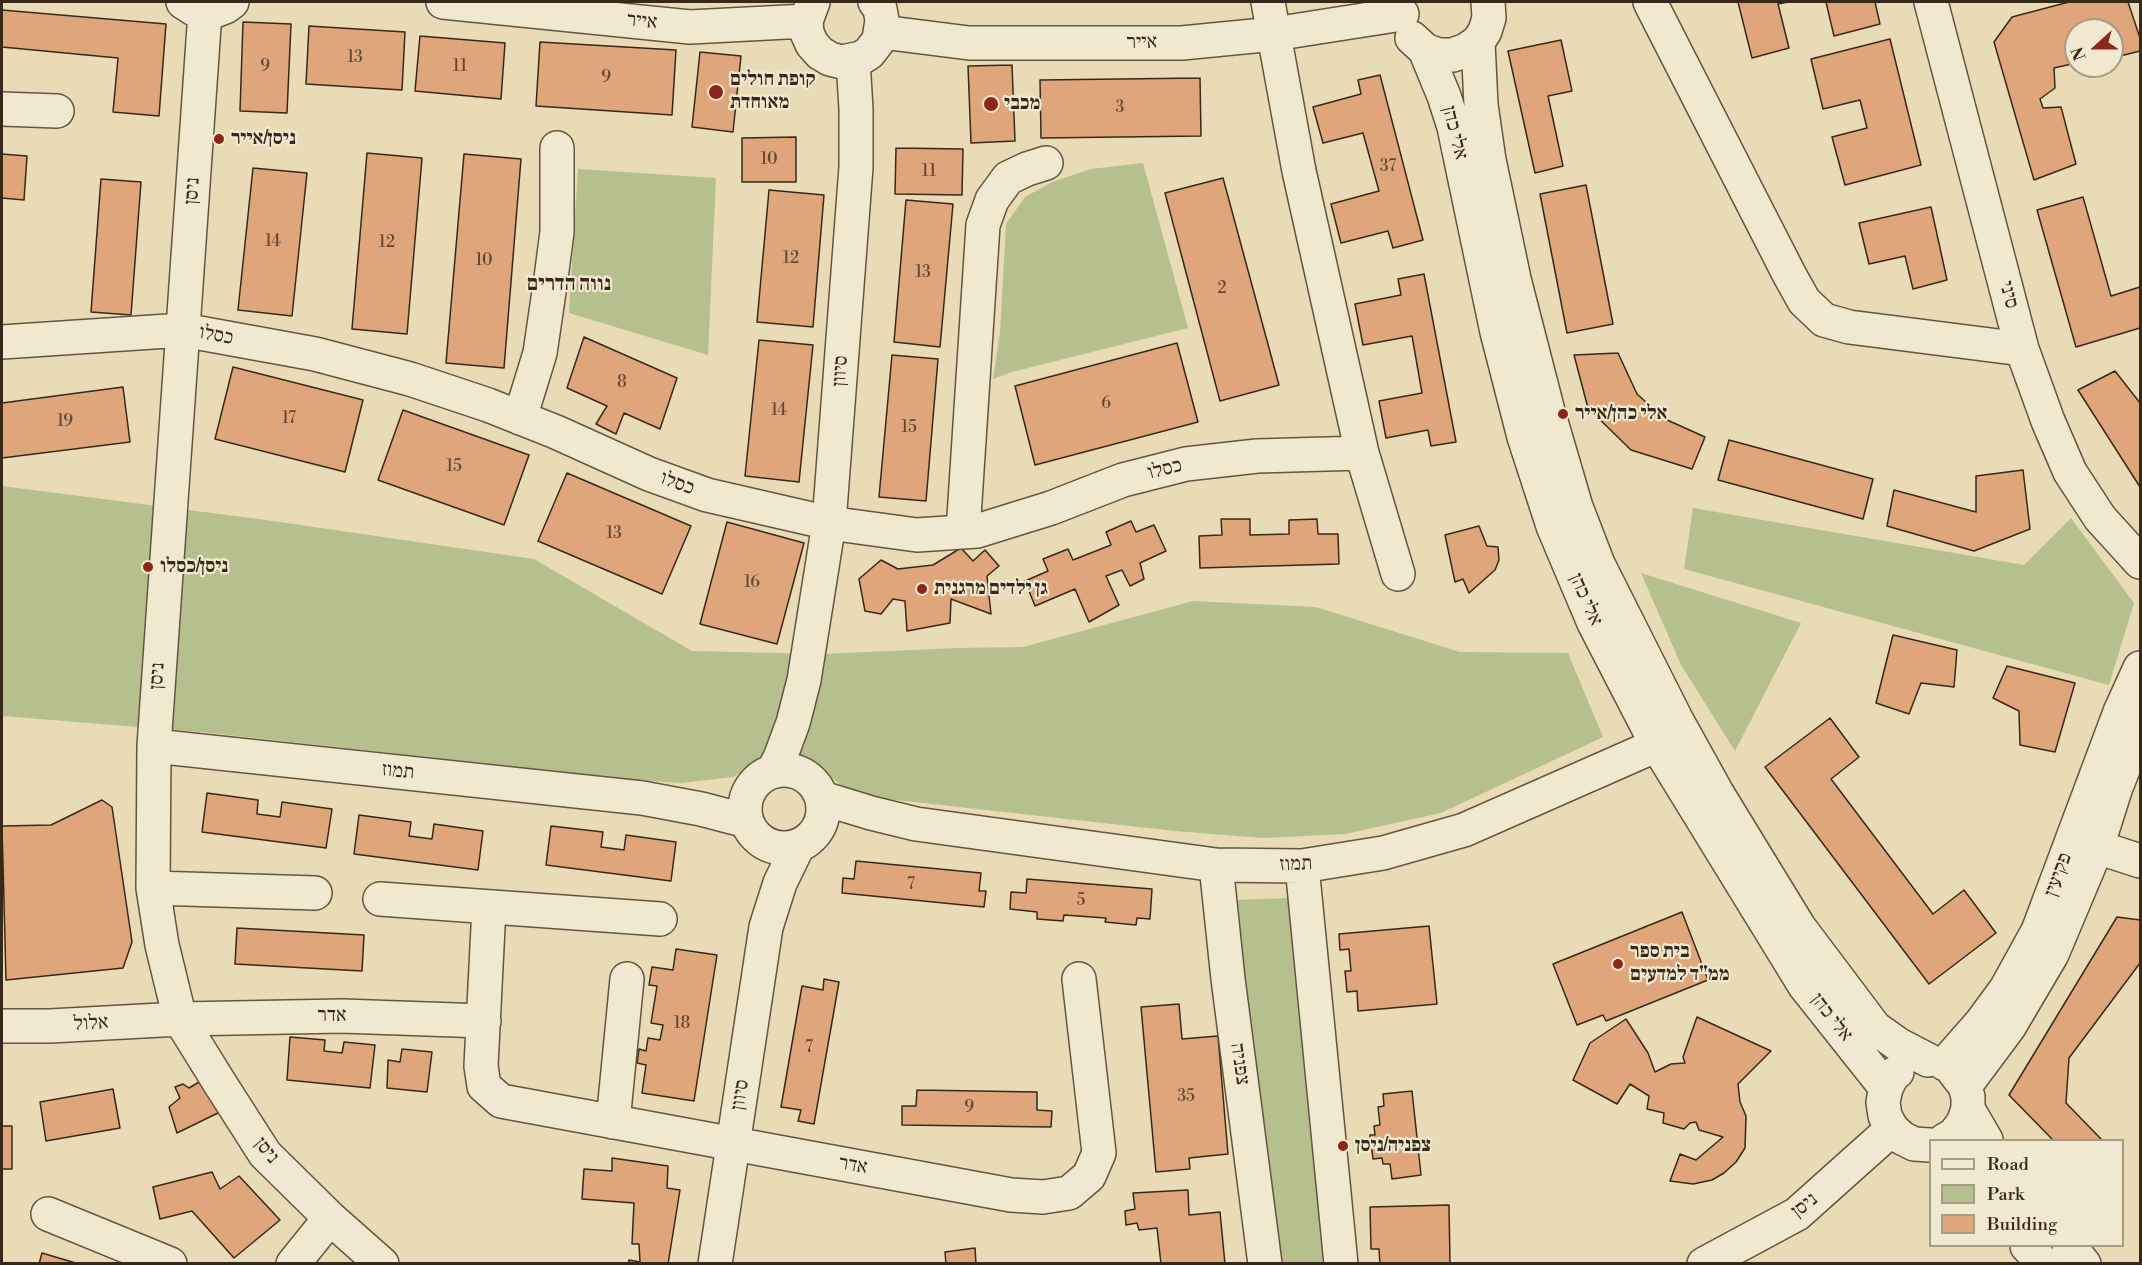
<!DOCTYPE html>
<meta charset="utf-8">
<style>
body{margin:0}
#map{position:relative;width:2142px;height:1265px;overflow:hidden;background:#e8dbb5;font-family:"Libre Bodoni",serif}
canvas{display:block}
.frame{position:absolute;inset:0;border:3px solid #38281a;pointer-events:none}
.legend{position:absolute;left:1929px;top:1139px;width:195px;height:108px;box-sizing:border-box;background:#f0e8cf;border:2px solid #a69b87;margin:0;padding:8px 10px;list-style:none;font-size:18px;color:#38281a}
.legend li{display:flex;align-items:center;gap:12px;height:30px}
.legend b{width:30px;border:2px solid #a69b87}
.north{position:absolute;left:2064px;top:18px;width:60px;height:60px;box-sizing:border-box;background:#f0e8cf;border:2px solid #a69b87;border-radius:50%;rotate:249deg;font-size:16px;font-weight:700;line-height:24px;text-align:center;color:#38281a}
.north::after{content:'';display:block;margin:auto;width:21px;height:27px;background:#8f2418;clip-path:polygon(50% 0,100% 100%,50% 72%,0 100%)}
</style>
<div id="map">
<canvas width="2142" height="1265"></canvas>
<div class="frame"></div>
<ul class="legend">
<li><b style="height:8px;background:#f0e8cf"></b>Road</li>
<li><b style="height:16px;background:#b5c08e"></b>Park</li>
<li><b style="height:16px;background:#dea67a"></b>Building</li>
</ul>
<div class="north">N</div>
</div>
<script>
const ctx = document.querySelector('canvas').getContext('2d');
ctx.lineJoin = 'round';
function paint(path, color) { ctx.fillStyle = color; ctx.fill(path, 'evenodd'); }
const poly = rows => new Path2D(rows.map(r => 'M' + r).join(''));
function trace(path, color, width, dash) { ctx.strokeStyle = color; ctx.lineWidth = width; ctx.lineCap = dash ? 'butt' : 'round'; ctx.setLineDash(dash || []); ctx.stroke(path); }
function label(font, color, halo, rows, align = 'center') {
  ctx.font = font + ' "Libre Bodoni","Frank Ruhl Libre",serif'; ctx.lineWidth = 4.5; ctx.setLineDash([]); ctx.textBaseline = 'middle'; ctx.strokeStyle = halo; ctx.fillStyle = color; for (const [text, x, y, turn = 0] of rows) {
    ctx.save(); ctx.translate(x, y); ctx.rotate((+turn || 0) * Math.PI / 180); ctx.textAlign = isNaN(turn) ? turn : align; if (halo) ctx.strokeText(text, 0, 0); ctx.fillText(text, 0, 0); ctx.restore();
  }
}
paint(poly([
 [1143,163,1188,328,1012,372,993,379,1000,333,1006,224,1025,197,1052,182,1091,169],
 [578,169,716,178,708,355,569,313],
 [2,486,266,520,534,559,692,651,822,654,956,648,1023,647,1193,601,1316,607,1460,652,1568,653,1603,737,1441,813,1345,834,1263,838,1175,831,878,798,848,791,819,767,764,763,750,767,733,777,681,783,635,780,201,732,2,716],
 [1693,508,2024,565,2071,518,2134,603,2109,685,1684,569],
 [1641,573,1801,623,1735,751,1681,665],
 [1290,898,1330,1263,1274,1263,1235,900]
]), '#b5c08e');
const building = poly([
 [1738,2,1788,2,1778,4,1789,48,1752,58,1738,2],
 [1826,2,1875,2,1880,24,1834,36,1826,2],
 [2069,2,2128,2,2140,38,2140,51,2112,58,2112,30,2076,30,2076,63,2054,68,2055,88,2040,99,2043,108,2061,107,2076,164,2034,180,1994,42,2012,17,2069,2],
 [2,10,166,24,159,116,113,112,118,58,2,47,2,10],
 [243,22,291,24,287,113,240,111,243,22],
 [309,26,405,32,402,90,306,84,309,26],
 [420,36,505,43,501,99,415,91,420,36],
 [1890,39,1921,165,1845,185,1832,137,1867,128,1860,100,1823,109,1811,59,1890,39],
 [1561,40,1572,91,1548,96,1563,166,1535,173,1508,51,1561,40],
 [540,42,676,50,672,115,536,106,540,42],
 [700,52,741,56,733,132,692,127,700,52],
 [1012,65,1015,141,971,143,968,66,1012,65],
 [1380,75,1423,240,1393,248,1388,231,1341,243,1331,204,1379,191,1363,133,1323,143,1313,107,1361,94,1358,80,1380,75],
 [1200,78,1201,136,1041,138,1040,80,1200,78],
 [796,137,796,182,742,182,742,138,796,137],
 [896,148,963,149,962,195,895,194,896,148],
 [367,153,422,158,407,334,352,329,367,153],
 [2,154,27,156,24,200,2,198,2,154],
 [464,154,521,159,504,368,446,363,464,154],
 [253,168,307,173,292,316,238,310,253,168],
 [1223,178,1279,385,1220,401,1165,193,1223,178],
 [101,179,141,182,131,315,91,312,101,179],
 [1586,185,1613,324,1567,333,1540,194,1586,185],
 [769,190,824,195,813,327,757,322,769,190],
 [2083,197,2111,296,2140,287,2140,328,2076,347,2037,210,2083,197],
 [906,200,953,204,940,347,894,342,906,200],
 [1931,207,1947,280,1913,289,1905,256,1869,264,1859,223,1931,207],
 [1424,274,1456,442,1431,446,1428,430,1386,438,1379,401,1422,393,1412,336,1363,345,1355,304,1401,295,1398,279,1424,274],
 [584,337,677,378,660,429,624,413,616,434,596,424,607,406,567,388,584,337],
 [759,340,813,345,799,482,745,476,759,340],
 [1177,343,1198,422,1035,465,1015,386,1177,343],
 [1618,353,1637,394,1665,419,1705,437,1692,469,1631,450,1588,408,1574,355,1618,353],
 [892,355,938,359,926,501,879,497,892,355],
 [233,367,363,400,345,472,215,439,233,367],
 [2115,371,2140,403,2140,487,2078,390,2115,371],
 [123,387,130,442,2,458,2,403,123,387],
 [403,410,529,455,504,525,378,480,403,410],
 [1729,440,1873,479,1863,519,1718,480,1729,440],
 [2023,470,2030,529,1974,551,1887,526,1894,490,1976,512,1976,476,2023,470],
 [567,473,691,526,662,594,538,541,567,473],
 [1221,519,1250,519,1250,535,1289,534,1289,520,1317,519,1318,534,1338,534,1339,564,1200,568,1199,536,1222,535,1221,519],
 [1131,521,1136,532,1154,525,1166,551,1140,563,1144,579,1130,586,1122,570,1106,576,1119,605,1089,622,1075,589,1035,606,1025,581,1048,571,1043,559,1068,549,1073,560,1111,545,1106,532,1131,521],
 [727,522,804,543,777,644,700,624,727,522],
 [1479,526,1487,546,1498,547,1499,560,1495,570,1469,593,1463,579,1455,582,1445,535,1479,526],
 [961,548,973,561,985,550,999,566,987,576,991,614,951,599,950,623,907,631,905,601,893,599,881,614,865,611,859,579,881,560,898,569,933,565,961,548],
 [1893,635,1957,650,1954,687,1921,683,1909,714,1876,703,1893,635],
 [2007,666,2075,683,2055,752,2020,745,2019,711,1993,698,2007,666],
 [1830,718,1859,757,1831,779,1933,914,1964,890,1996,933,1929,984,1765,767,1830,718],
 [207,793,258,800,257,814,280,817,282,802,332,809,326,848,202,832,207,793],
 [102,800,112,807,132,942,123,968,6,980,2,826,51,825,102,800],
 [359,815,411,822,409,836,432,839,434,824,483,831,478,870,354,854,359,815],
 [551,826,603,832,601,847,624,850,626,835,676,842,671,881,546,865,551,826],
 [856,861,981,873,979,891,986,891,984,907,842,893,843,878,854,879,856,861],
 [1027,879,1152,889,1150,919,1137,918,1136,925,1105,922,1106,918,1064,915,1063,921,1037,919,1037,912,1010,909,1011,892,1026,893,1027,879],
 [1682,912,1708,980,1606,1021,1603,1015,1577,1025,1553,964,1682,912],
 [2117,917,2140,920,2140,963,2069,1058,2066,1103,2102,1140,2053,1140,2009,1095,2117,917],
 [1429,926,1437,1004,1358,1011,1357,991,1347,992,1345,971,1351,971,1349,949,1340,950,1339,934,1429,926],
 [237,928,364,935,362,971,235,964,237,928],
 [676,949,717,955,694,1101,642,1093,646,1065,637,1063,639,1049,646,1051,648,1038,660,1040,663,1025,651,1023,657,986,649,985,652,967,673,970,676,949],
 [824,979,839,982,814,1124,798,1121,801,1110,781,1107,802,986,823,990,824,979],
 [1179,1004,1182,1039,1218,1036,1228,1154,1189,1158,1190,1169,1156,1172,1141,1007,1179,1004],
 [1697,1017,1771,1051,1738,1084,1740,1102,1746,1116,1745,1148,1736,1162,1724,1173,1712,1180,1693,1184,1670,1181,1680,1154,1696,1160,1723,1137,1699,1130,1696,1122,1690,1123,1684,1129,1663,1123,1664,1113,1647,1109,1649,1096,1630,1084,1617,1104,1573,1080,1590,1043,1626,1019,1648,1053,1655,1072,1671,1064,1685,1063,1683,1057,1697,1017],
 [290,1037,325,1040,324,1051,342,1053,344,1042,375,1045,370,1088,287,1080,290,1037],
 [402,1049,432,1052,427,1092,387,1088,388,1060,400,1062,402,1049],
 [206,1078,224,1110,177,1133,169,1107,180,1098,175,1087,183,1084,189,1088,206,1078],
 [113,1089,120,1128,46,1141,40,1102,113,1089],
 [917,1090,1037,1092,1037,1110,1052,1111,1051,1127,902,1125,902,1106,916,1106,917,1090],
 [1412,1091,1421,1175,1392,1179,1390,1164,1383,1164,1382,1158,1373,1159,1370,1135,1375,1135,1374,1126,1380,1125,1378,1107,1384,1106,1383,1094,1412,1091],
 [2,1126,12,1126,12,1169,2,1169,2,1126],
 [612,1158,668,1166,667,1188,680,1190,668,1264,628,1264,629,1260,640,1262,639,1244,632,1244,634,1203,582,1199,584,1169,612,1171,612,1158],
 [212,1172,220,1189,239,1176,280,1220,234,1258,192,1211,160,1219,153,1187,212,1172],
 [1188,1190,1189,1215,1220,1212,1225,1264,1161,1264,1157,1228,1139,1230,1137,1223,1126,1225,1125,1211,1135,1209,1133,1193,1188,1190],
 [1449,1205,1450,1264,1380,1264,1379,1249,1371,1249,1370,1207,1449,1205],
 [975,1248,976,1264,946,1264,945,1252,975,1248],
 [42,1253,79,1264,39,1264,42,1253]
]);
paint(building, '#dea67a');
trace(building, '#38281a', 1.5);
const minor = poly([
 [183,2,194,9,205,12,215,11,225,7,232,2],
 [443,2,690,27,806,21],
 [813,2,806,21,807,33,812,44,820,53,830,59,842,62,861,58,869,53,879,40,882,20,880,9,875,2],
 [1268,2,1299,171,1362,453,1398,574],
 [1650,2,1789,274,1804,301,1824,320,1849,327,2022,349],
 [1931,2,2022,349,2048,421,2070,472,2100,518,2140,562],
 [205,12,154,746,153,888,162,945,180,1019,219,1082,265,1154,330,1218,382,1264],
 [882,32,969,43,1182,43,1274,34,1402,14],
 [1412,38,1425,50,1438,55,1453,55,1466,50,1478,42,1485,31,1489,18,1488,2],
 [1478,42,1481,105,1489,160,1514,279,1548,411,1576,507,1598,564,1676,719,1717,793,1799,927,1875,1028,1899,1045,1928,1060],
 [1425,50,1444,96,1454,127,1497,332,1524,437,1553,526,1594,623,1657,745,1805,986,1886,1088],
 [2,109,57,111],
 [2,342,183,330,315,354,410,379,488,405,556,432,649,474,707,495,829,523,917,535,977,531,1051,508,1123,480,1186,464,1257,456,1362,453],
 [520,418,540,353,551,278,557,232,557,148],
 [963,532,983,225,992,200,1008,178,1027,169,1046,163],
 [154,746,642,798,701,809,747,821],
 '745 809a39 39 0 1 1 78 0a39 39 0 1 1-78 0Z',
 [773,771,780,758,793,723,804,680,829,523,856,167,856,109,853,60],
 [822,798,871,813,916,824,1216,865,1302,866,1383,853,1464,830,1657,745],
 [2097,847,2140,861],
 [1216,865,1228,979,1265,1264],
 [1302,866,1341,1264],
 [153,888,315,893],
 [380,899,660,919],
 [489,907,481,1066,484,1086,501,1101,1011,1195,1043,1197,1069,1193,1089,1176,1099,1153,1079,979],
 [2,1026,50,1026,180,1019,342,1016,484,1021],
 [1945,1064,1981,1023,2006,989,2038,931,2120,712,2140,668],
 [1897,1072,1892,1076,1886,1088,1883,1102,1885,1116,1892,1129,1902,1138,1914,1144,1930,1145],
 [1965,1086,2009,1027,2052,954,2097,847,2115,790,2140,726],
 [1968,1109,1986,1140],
 [613,1122,627,979],
 [1945,1140,1954,1135,1963,1123,1968,1109,1968,1097,1965,1086,1952,1069],
 [48,1214,170,1264],
 [2027,1246,2044,1264],
 [2069,1246,2084,1264],
 [293,1264,330,1218],
 [715,1264,766,927,780,883,798,846],
 [1704,1264,1797,1214,1892,1129]
]);
trace(minor, '#645541', 36);
trace(minor, '#f0e8cf', 33);
for (const [x, y, r, color] of [
 [716,92,8,"#8f2418"],
 [991,104,8,"#8f2418"],
 [219,139,6,"#8f2418"],
 [1563,414,6,"#8f2418"],
 [148,567,6,"#8f2418"],
 [922,589,6,"#8f2418"],
 [1618,964,6,"#8f2418"],
 [1343,1146,6,"#8f2418"]
]) { const dot = new Path2D(); dot.arc(x, y, r, 0, 2 * Math.PI); ctx.fillStyle = color; ctx.fill(dot); trace(dot, '#f0e8cf', 2); }
label('16px', '#624832', null, [
 ["13",355,58],
 ["9",265,67],
 ["11",460,67],
 ["9",606,78],
 ["3",1120,108],
 ["10",769,160],
 ["37",1388,167],
 ["11",929,172],
 ["14",273,242],
 ["12",387,243],
 ["12",791,259],
 ["10",484,261],
 ["13",923,273],
 ["2",1222,289],
 ["8",622,383],
 ["6",1106,404],
 ["14",779,411],
 ["17",289,419],
 ["19",65,422],
 ["15",909,428],
 ["15",454,467],
 ["13",614,534],
 ["16",752,583],
 ["7",911,885],
 ["5",1081,901],
 ["18",682,1024],
 ["7",809,1048],
 ["35",1186,1097],
 ["9",969,1108]
]);
label('20px', '#38281a', '#f0e8cf', [
 ["אייר",642,22,6],
 ["אייר",1142,43,-1],
 ["אלי כהן",1454,133,76],
 ["ניסן",193,191,-86],
 ["סיני",2008,295,75],
 ["כסלו",216,336,11],
 ["סיוון",841,371,-86],
 ["כסלו",1165,470,-14],
 ["כסלו",677,484,20],
 ["אלי כהן",1585,600,66],
 ["ניסן",158,676,-87],
 ["תמוז",398,772,6],
 ["תמוז",1296,865,-2],
 ["פקיעין",2059,875,-70],
 ["אדר",332,1016],
 ["אלי כהן",1831,1018,52],
 ["אלול",91,1024,-3],
 ["צפניה",1239,1064,82],
 ["סיוון",741,1095,-81],
 ["ניסן",266,1151,51],
 ["אדר",853,1166,10],
 ["ניסן",1805,1206,-38]
]);
label('bold 20px', '#38281a', '#f0e8cf', [
 ["קופת חולים",730,80],
 ["מאוחדת",730,103],
 ["מכבי",1004,104],
 ["ניסן/אייר",231,139],
 ["אלי כהן/אייר",1575,414],
 ["ניסן/כסלו",160,567],
 ["גן ילדים מרגנית",934,589],
 ["בית ספר",1630,952],
 ["ממ\"ד למדעים",1630,975],
 ["צפניה/ניסן",1355,1146]
], 'left');
label('bold 21px', '#38281a', '#f0e8cf', [
 ["נווה הדרים",569,285]
]);
</script>
